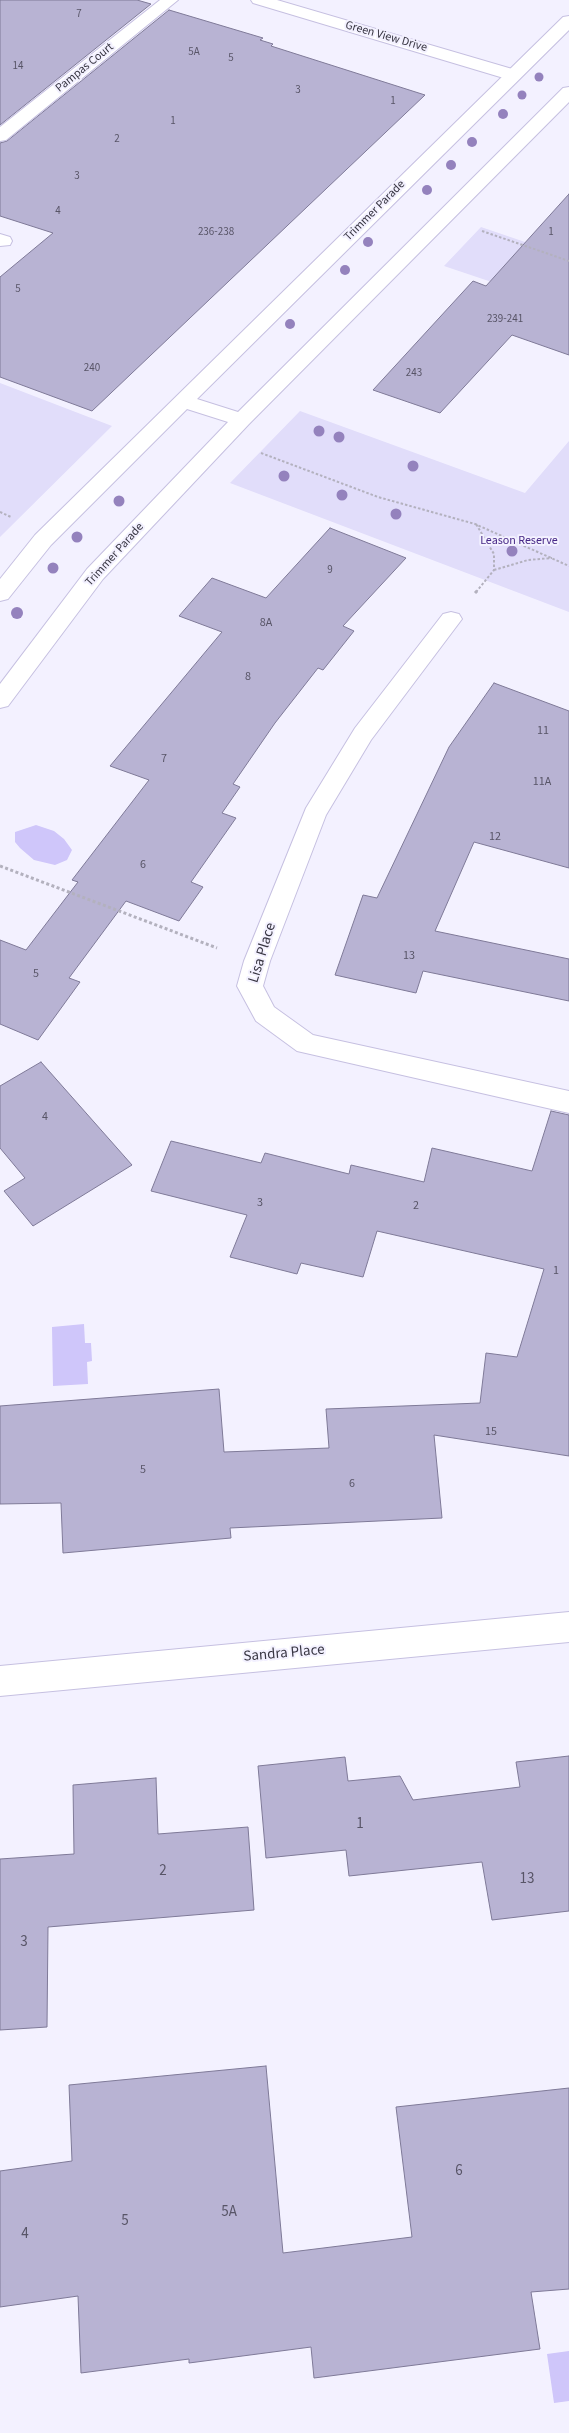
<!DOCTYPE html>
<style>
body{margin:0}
canvas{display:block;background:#f3f1ff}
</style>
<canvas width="569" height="2433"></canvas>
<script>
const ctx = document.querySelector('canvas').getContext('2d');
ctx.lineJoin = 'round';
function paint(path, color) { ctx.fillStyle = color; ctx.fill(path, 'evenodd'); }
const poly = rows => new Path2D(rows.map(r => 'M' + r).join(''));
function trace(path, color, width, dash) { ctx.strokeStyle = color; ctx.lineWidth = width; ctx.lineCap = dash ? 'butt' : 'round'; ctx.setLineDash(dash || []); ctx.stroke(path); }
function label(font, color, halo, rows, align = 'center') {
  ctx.font = font + ' "Source Sans 3",sans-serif'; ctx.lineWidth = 4; ctx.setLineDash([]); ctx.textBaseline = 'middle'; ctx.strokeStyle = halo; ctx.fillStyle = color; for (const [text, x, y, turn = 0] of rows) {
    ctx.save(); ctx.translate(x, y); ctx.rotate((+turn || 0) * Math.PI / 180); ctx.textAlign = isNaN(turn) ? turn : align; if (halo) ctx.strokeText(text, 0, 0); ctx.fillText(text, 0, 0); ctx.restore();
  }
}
paint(poly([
 [481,227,569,257,569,308,444,266],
 [0,383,112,426,0,537],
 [300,411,525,493,569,441,569,612,230,483]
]), '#e1ddfa');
paint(poly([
 [36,825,54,831,64,839,72,850,67,860,55,865,34,860,20,848,15,842,15,832],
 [84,1324,85,1343,91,1343,92,1361,87,1362,88,1384,53,1386,52,1327],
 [569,2351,569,2401,554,2403,547,2354]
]), '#cfc6fa');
const building = poly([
 [0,0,137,0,151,4,0,125,0,0],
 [169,10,263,38,260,40,273,44,271,46,425,95,92,411,0,377,0,277,53,233,0,216,0,143,7,141,169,10],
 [569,194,569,355,512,335,440,413,373,390,473,281,486,286,569,194],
 [330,528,406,558,343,626,354,631,323,670,318,668,275,723,233,784,240,787,222,813,236,818,191,882,203,887,179,921,126,901,69,978,80,982,38,1040,0,1024,0,940,26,950,78,882,72,880,149,780,110,766,222,632,179,616,212,578,266,598,330,528],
 [494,683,569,711,569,868,474,842,435,931,569,959,569,1001,423,971,416,993,335,975,363,895,377,898,449,747,494,683],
 [41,1062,132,1165,33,1226,4,1191,25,1178,0,1148,0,1086,41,1062],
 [551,1111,569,1115,569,1456,434,1435,442,1518,230,1528,231,1538,63,1553,61,1503,0,1504,0,1406,219,1389,224,1452,329,1448,326,1409,480,1403,486,1353,517,1357,544,1269,377,1231,363,1277,301,1263,297,1274,230,1257,247,1215,151,1191,171,1141,261,1163,265,1153,349,1174,351,1165,424,1182,432,1148,532,1171,551,1111],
 [569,1756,569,1911,492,1920,482,1862,349,1876,346,1850,266,1858,258,1766,345,1757,348,1781,400,1776,413,1800,520,1787,516,1762,569,1756],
 [156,1778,158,1834,248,1827,254,1910,48,1927,47,2027,0,2030,0,1859,74,1854,73,1785,156,1778],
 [266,2066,283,2253,412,2237,396,2107,569,2088,569,2289,531,2292,540,2349,314,2378,311,2347,189,2363,189,2359,81,2373,78,2296,0,2307,0,2171,72,2161,69,2085,266,2066]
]);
paint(building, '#b8b3d3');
trace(building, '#7f7a98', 1);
const minor = poly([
 [160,0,178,0,6,140,0,141,0,127,160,0],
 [251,0,277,0,519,71,522,75,519,79,507,79,253,3,251,0],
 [0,234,10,237,12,241,10,245,0,246,0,234],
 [451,612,459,614,462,619,371,740,326,815,270,961,263,986,274,1007,313,1035,569,1091,569,1113,297,1051,256,1021,237,986,244,961,306,808,355,728,443,614,451,612],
 [569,1612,569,1642,0,1696,0,1666,569,1612]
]);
const secondary = poly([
 [569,16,569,30,197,399,238,412,563,88,569,87,569,102,249,424,103,579,8,706,0,708,0,684,87,569,228,422,187,409,51,545,8,599,0,601,0,579,35,535,563,17,569,16]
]);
trace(minor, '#c6c0e1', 2);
trace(secondary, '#c6c0e1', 2);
trace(poly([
 [482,231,569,261],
 [261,453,378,497,475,524,569,566],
 [0,512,11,517],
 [494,570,528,560,552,558],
 [476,592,494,570,494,554,476,524]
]), '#b3b1be', 2, [2.5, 2]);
trace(poly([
 [475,593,477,591],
 [0,866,217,948]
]), '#b3b1be', 3, [3, 2.5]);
paint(minor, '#fff');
paint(secondary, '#fff');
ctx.fillStyle = '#9482bd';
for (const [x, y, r] of [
 [539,77,4.5],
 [522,95,4.5],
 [503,114,5],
 [472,142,5],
 [451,165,5],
 [427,190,5],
 [368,242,5],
 [345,270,5],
 [290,324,5],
 [319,431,5.5],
 [339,437,5.5],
 [413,466,5.5],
 [284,476,5.5],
 [342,495,5.5],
 [119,501,5.5],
 [396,514,5.5],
 [77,537,5.5],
 [512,551,5.5],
 [53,568,5.5],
 [17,613,6]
]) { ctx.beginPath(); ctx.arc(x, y, r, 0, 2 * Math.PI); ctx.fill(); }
label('11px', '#585567', null, [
 ["7",79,15],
 ["5A",194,53],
 ["5",231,59],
 ["14",18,67],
 ["3",298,91],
 ["1",393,102],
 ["1",173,122],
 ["2",117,140],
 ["3",77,177],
 ["4",58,212],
 ["236-238",216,233],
 ["1",551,233],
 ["5",18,290],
 ["239-241",505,320],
 ["240",92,369],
 ["243",414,374],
 ["9",330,571]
]);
label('12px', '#383643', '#f3f1ff', [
 ["Green View Drive",386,37,16],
 ["Pampas Court",85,68,-39],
 ["Trimmer Parade",375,211,-45],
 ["Trimmer Parade",115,555,-48]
]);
label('12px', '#472887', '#f3f1ff', [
 ["Leason Reserve",519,541]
]);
label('12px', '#585567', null, [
 ["8A",266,623],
 ["8",248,677],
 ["11",543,731],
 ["7",164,759],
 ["11A",542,782],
 ["12",495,837],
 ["6",143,865],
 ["13",409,956],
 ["5",36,974],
 ["4",45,1117],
 ["3",260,1203],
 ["2",416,1206],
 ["1",556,1271],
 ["15",491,1432],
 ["5",143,1470],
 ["6",352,1484]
]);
label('15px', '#383643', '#f3f1ff', [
 ["Lisa Place",263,953,-73],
 ["Sandra Place",284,1654,-5]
]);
label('15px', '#585567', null, [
 ["1",360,1825],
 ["2",163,1872],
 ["13",527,1880],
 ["3",24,1943],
 ["6",459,2172],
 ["5A",229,2213],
 ["5",125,2222],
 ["4",25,2235]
]);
</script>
